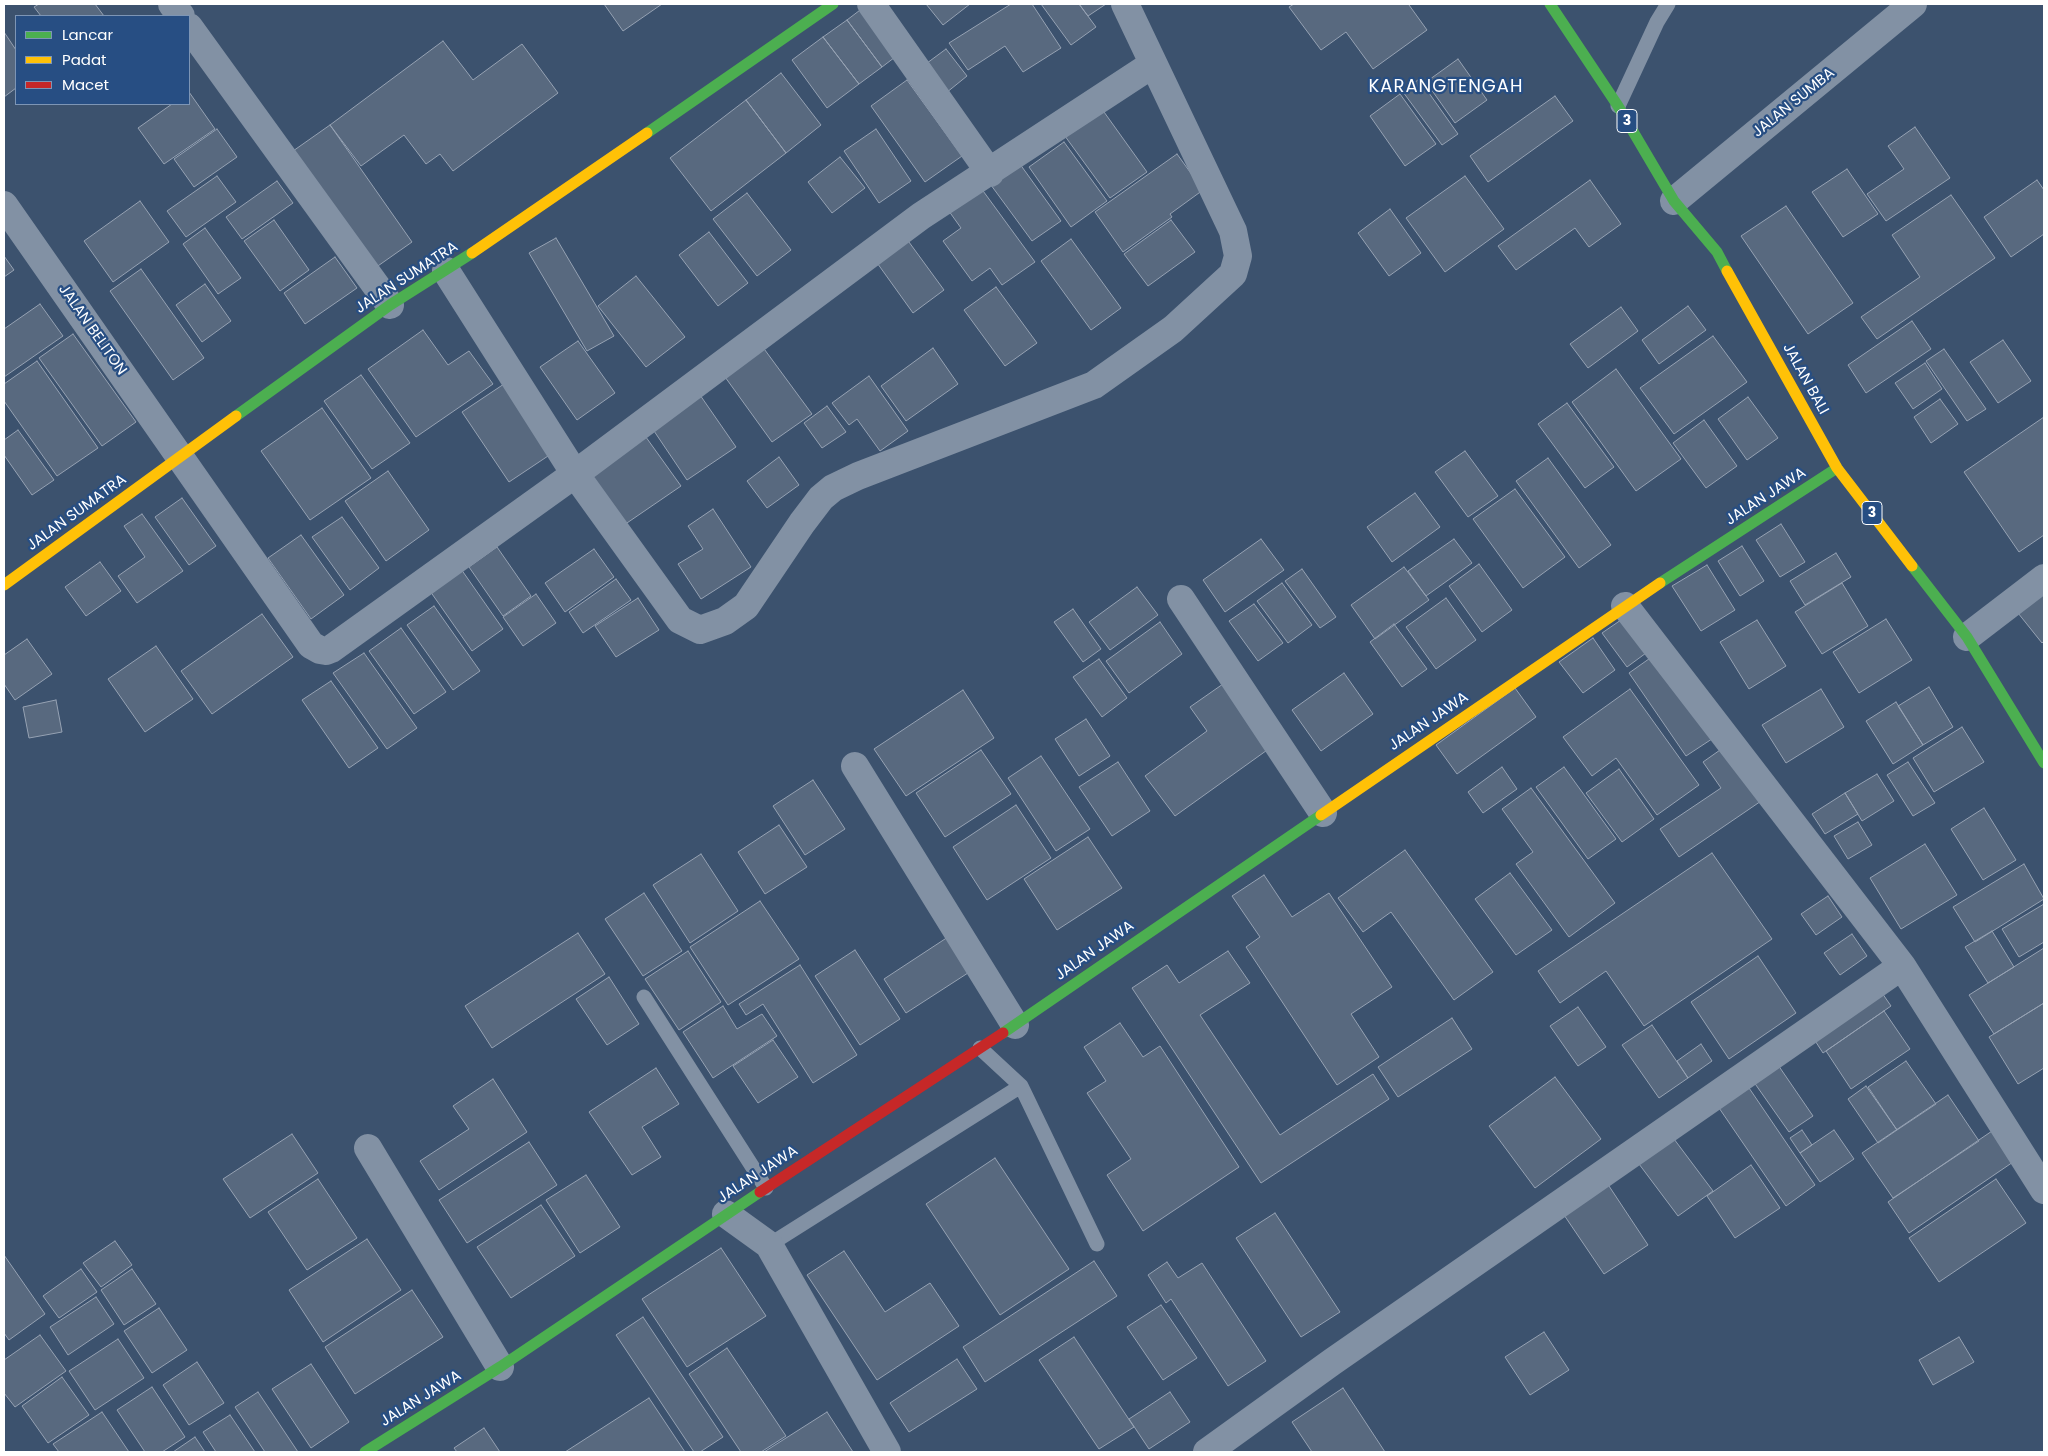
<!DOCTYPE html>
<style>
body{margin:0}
#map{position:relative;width:2048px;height:1456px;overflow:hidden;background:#3c526e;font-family:Poppins,sans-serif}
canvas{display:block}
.frame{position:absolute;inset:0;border:5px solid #fff;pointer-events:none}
.legend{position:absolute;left:15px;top:15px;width:175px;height:90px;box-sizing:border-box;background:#274e83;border:1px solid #7d95b5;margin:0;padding:6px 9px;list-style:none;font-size:15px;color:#fff}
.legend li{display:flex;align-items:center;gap:10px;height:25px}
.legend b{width:25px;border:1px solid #7d95b5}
</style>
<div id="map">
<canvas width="2048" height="1456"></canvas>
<div class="frame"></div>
<ul class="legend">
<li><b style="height:6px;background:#4caf50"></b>Lancar</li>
<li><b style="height:6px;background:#ffc107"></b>Padat</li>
<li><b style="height:6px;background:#c62828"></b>Macet</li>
</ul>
</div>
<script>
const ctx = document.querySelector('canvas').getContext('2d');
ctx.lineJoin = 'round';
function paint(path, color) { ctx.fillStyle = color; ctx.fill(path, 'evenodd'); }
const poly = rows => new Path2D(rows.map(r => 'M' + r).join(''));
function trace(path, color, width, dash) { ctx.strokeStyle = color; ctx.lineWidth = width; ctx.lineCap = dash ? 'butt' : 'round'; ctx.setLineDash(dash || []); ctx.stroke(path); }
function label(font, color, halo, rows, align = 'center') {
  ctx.font = font + ' Poppins,sans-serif'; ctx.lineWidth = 4.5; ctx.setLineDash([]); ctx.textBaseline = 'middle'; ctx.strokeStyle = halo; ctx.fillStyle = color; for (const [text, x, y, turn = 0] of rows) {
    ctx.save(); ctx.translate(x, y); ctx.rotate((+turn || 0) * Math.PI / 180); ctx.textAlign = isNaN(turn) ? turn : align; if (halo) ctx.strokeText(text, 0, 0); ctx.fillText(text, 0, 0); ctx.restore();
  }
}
const building = poly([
 [39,4,95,4,104,16,41,16,34,7,39,4],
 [604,4,662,4,623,31,604,4],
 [868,4,903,51,882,67,847,20,868,4],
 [926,4,970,4,943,25,926,4],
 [1011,4,1032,4,1061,48,1023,72,1005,46,968,70,949,43,1011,4],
 [1041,4,1079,4,1096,27,1071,45,1041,4],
 [1079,4,1106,4,1088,16,1079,4],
 [1294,4,1411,4,1409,5,1427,30,1373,69,1346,32,1321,50,1289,7,1294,4],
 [847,20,882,67,859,84,823,37,847,20],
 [4,32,16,50,16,88,4,97,4,32],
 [823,37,859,84,827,108,792,60,823,37],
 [443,41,473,80,522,44,558,93,453,171,440,154,426,164,404,135,361,166,330,125,443,41],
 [946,49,967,76,941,97,919,69,946,49],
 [1458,59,1487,100,1455,123,1426,82,1458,59],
 [781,73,821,125,786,153,746,100,781,73],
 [1419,79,1458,134,1442,145,1403,92,1419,79],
 [907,80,962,156,925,182,871,106,907,80],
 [189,92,215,129,164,164,138,128,172,104,189,104,189,92],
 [1400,94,1436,144,1405,166,1370,116,1400,94],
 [1555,96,1573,121,1488,182,1470,156,1555,96],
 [746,100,786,153,711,211,670,158,746,100],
 [1099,105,1147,172,1110,198,1062,132,1099,105],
 [330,125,412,242,375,268,293,151,330,125],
 [1915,127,1950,178,1886,221,1867,194,1904,169,1888,146,1915,127],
 [217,129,237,157,194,187,174,159,217,129],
 [876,129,911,181,879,203,844,151,876,129],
 [1064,142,1107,201,1071,227,1029,167,1064,142],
 [1177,154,1203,190,1170,214,1172,217,1123,252,1095,212,1177,154],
 [840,157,865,188,832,213,808,182,840,157],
 [1017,160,1061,221,1032,241,988,181,1017,160],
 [1847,169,1878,214,1843,237,1812,192,1847,169],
 [217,176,236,202,186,237,167,211,217,176],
 [1465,176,1504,229,1445,272,1406,218,1465,176],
 [1590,180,1621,224,1589,247,1575,228,1516,270,1498,246,1590,180],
 [2037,180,2044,190,2044,234,2011,257,1984,217,2037,180],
 [277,181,293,203,242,239,226,217,277,181],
 [978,184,1035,262,1002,285,990,268,972,281,943,241,961,228,946,207,978,184],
 [747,193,791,250,757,276,713,219,747,193],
 [1951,195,1995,258,1877,339,1861,317,1920,277,1892,235,1951,195],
 [140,201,169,242,113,282,84,241,140,201],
 [1786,206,1853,303,1808,334,1741,236,1786,206],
 [1390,209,1421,253,1389,276,1358,233,1390,209],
 [274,220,309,270,280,291,244,241,274,220],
 [1171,220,1195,252,1148,286,1124,254,1171,220],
 [205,228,241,278,218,294,183,244,205,228],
 [709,232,748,283,718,306,679,255,709,232],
 [556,238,614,336,587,351,529,253,556,238],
 [906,238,944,290,913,313,875,260,906,238],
 [1071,239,1121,308,1091,330,1041,261,1071,239],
 [4,256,14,270,4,277,4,256],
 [335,257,357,288,305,324,284,293,335,257],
 [141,269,204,358,173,380,110,291,141,269],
 [636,276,685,337,646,367,598,306,636,276],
 [205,284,231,321,202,342,176,305,205,284],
 [996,287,1037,343,1005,366,964,310,996,287],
 [40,304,63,336,4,377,4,329,40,304],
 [1688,306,1706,330,1659,364,1642,340,1688,306],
 [1621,307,1638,331,1588,368,1570,344,1621,307],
 [1912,321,1931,349,1866,393,1848,365,1912,321],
 [423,330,448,365,469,351,493,384,416,437,368,369,423,330],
 [73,334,136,422,102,446,39,358,73,334],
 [1713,336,1747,382,1674,434,1640,388,1713,336],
 [2003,340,2031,381,1998,403,1970,362,2003,340],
 [578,341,615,393,577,420,540,367,578,341],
 [759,342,812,414,772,442,720,370,759,342],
 [933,348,958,384,906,421,881,386,933,348],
 [1944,349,1986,409,1967,421,1926,361,1944,349],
 [37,361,98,448,57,476,4,401,4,384,37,361],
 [1925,363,1942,389,1913,409,1895,383,1925,363],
 [1616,369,1681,459,1636,491,1572,402,1616,369],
 [361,375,410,443,372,469,324,401,361,375],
 [869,376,908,431,880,451,857,419,849,425,832,403,869,376],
 [504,384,551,454,509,482,462,412,504,384],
 [700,395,736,447,687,480,652,428,700,395],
 [1748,397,1778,438,1747,460,1718,419,1748,397],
 [1940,399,1958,424,1931,443,1914,417,1940,399],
 [1567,403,1614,467,1585,488,1538,424,1567,403],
 [827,406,846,432,822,448,804,423,827,406],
 [322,408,371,478,310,520,261,451,322,408],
 [2044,417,2044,535,2019,552,1964,472,2044,417],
 [1704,420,1737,466,1706,488,1673,443,1704,420],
 [18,430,54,480,32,495,4,455,4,440,18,430],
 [643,433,681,486,624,525,587,472,643,433],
 [1465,451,1498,496,1468,517,1435,472,1465,451],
 [779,457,799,485,767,508,747,481,779,457],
 [1548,458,1611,545,1579,568,1516,481,1548,458],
 [388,471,429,530,386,561,345,501,388,471],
 [1515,489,1565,557,1523,588,1473,519,1515,489],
 [1415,493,1440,527,1392,562,1367,527,1415,493],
 [182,498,216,546,189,565,155,517,182,498],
 [713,509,751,567,701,599,678,564,703,549,688,526,713,509],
 [142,514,183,571,137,603,118,576,145,557,124,526,142,514],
 [342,517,379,568,350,590,312,537,342,517],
 [1781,524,1805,562,1780,577,1756,540,1781,524],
 [301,535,344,595,311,619,268,558,301,535],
 [1261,539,1284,570,1225,612,1203,580,1261,539],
 [1454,539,1472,563,1426,596,1408,571,1454,539],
 [1742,546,1764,581,1740,596,1718,561,1742,546],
 [497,547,531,596,503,616,469,567,497,547],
 [594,549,614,577,565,612,545,583,594,549],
 [1836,553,1851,577,1805,605,1790,581,1836,553],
 [100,562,121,591,86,616,65,587,100,562],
 [1479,564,1512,610,1482,632,1449,586,1479,564],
 [1707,565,1735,610,1701,631,1672,586,1707,565],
 [1404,567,1429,600,1375,639,1351,605,1404,567],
 [461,569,503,629,472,651,430,591,461,569],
 [1302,569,1336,617,1320,628,1285,581,1302,569],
 [616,579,631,600,583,633,569,612,616,579],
 [1282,583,1312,625,1288,643,1257,601,1282,583],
 [1842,583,1868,626,1822,654,1795,612,1842,583],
 [2044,585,2044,641,2042,643,2014,608,2044,585],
 [1137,587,1158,615,1110,650,1089,622,1137,587],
 [536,594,556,623,523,646,503,617,536,594],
 [638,598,659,630,616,657,595,626,638,598],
 [1446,598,1476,640,1436,669,1406,627,1446,598],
 [1254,604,1283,643,1258,661,1229,621,1254,604],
 [434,606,480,671,453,690,407,625,434,606],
 [1073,609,1101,649,1083,662,1054,622,1073,609],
 [1637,609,1661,642,1627,667,1602,633,1637,609],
 [262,614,293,657,212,714,181,671,262,614],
 [1886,619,1912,660,1859,693,1833,652,1886,619],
 [1757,620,1786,666,1749,689,1720,642,1757,620],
 [1160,622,1182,654,1129,693,1106,661,1160,622],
 [1394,624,1427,669,1402,687,1370,642,1394,624],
 [401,628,446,692,414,714,369,651,401,628],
 [1593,638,1615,670,1583,693,1559,662,1593,638],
 [27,639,52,674,15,700,4,684,4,655,27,639],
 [156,646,193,699,145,732,108,679,156,646],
 [1663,649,1721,733,1686,756,1629,673,1663,649],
 [364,653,417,728,387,749,333,673,364,653],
 [1099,659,1127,698,1102,717,1073,677,1099,659],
 [1344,673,1373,714,1321,751,1292,710,1344,673],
 [331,681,378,748,349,768,302,700,331,681],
 [1223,684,1270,748,1175,816,1145,776,1207,731,1190,707,1223,684],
 [1929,687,1953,727,1923,745,1898,706,1929,687],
 [1515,688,1536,717,1457,774,1436,745,1515,688],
 [1630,689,1699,785,1657,815,1616,758,1592,776,1563,737,1630,689],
 [1821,689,1844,727,1786,763,1762,725,1821,689],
 [963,690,994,738,906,796,874,749,963,690],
 [56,700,62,732,29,738,23,707,56,700],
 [1896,702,1923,745,1893,764,1866,721,1896,702],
 [1086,719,1110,756,1079,776,1055,739,1086,719],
 [1962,727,1984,762,1934,792,1913,758,1962,727],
 [1730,743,1767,797,1679,857,1660,829,1721,788,1703,762,1730,743],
 [981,750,1011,794,945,837,916,793,981,750],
 [1041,756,1090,829,1056,851,1008,778,1041,756],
 [1118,762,1150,811,1112,836,1079,787,1118,762],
 [1908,762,1935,803,1913,816,1887,775,1908,762],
 [1502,767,1517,789,1483,813,1468,792,1502,767],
 [1564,767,1616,839,1588,859,1536,787,1564,767],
 [1619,769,1654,819,1622,842,1586,793,1619,769],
 [1877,774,1894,801,1862,821,1845,793,1877,774],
 [813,780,845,829,805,855,773,806,813,780],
 [1531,788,1615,903,1569,937,1516,864,1533,852,1502,809,1531,788],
 [1845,793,1858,814,1825,834,1812,814,1845,793],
 [1016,805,1051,858,987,900,953,847,1016,805],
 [1984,808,2016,860,1983,880,1951,829,1984,808],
 [1858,822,1872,845,1848,859,1834,836,1858,822],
 [779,825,807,867,765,894,738,852,779,825],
 [1088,837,1122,888,1057,930,1024,879,1088,837],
 [1925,844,1957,895,1901,929,1870,878,1925,844],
 [1405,850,1493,972,1454,1000,1391,912,1363,932,1338,898,1405,850],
 [1712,853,1772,939,1644,1026,1606,971,1560,1003,1538,971,1712,853],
 [701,854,738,911,690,943,653,885,701,854],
 [2024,864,2044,899,1975,942,1953,907,2024,864],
 [1510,873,1552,930,1516,955,1475,899,1510,873],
 [1264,875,1292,917,1329,893,1392,987,1351,1014,1379,1057,1337,1085,1246,947,1260,937,1232,896,1264,875],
 [644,893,682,951,643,976,605,919,644,893],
 [1828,896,1842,917,1816,935,1801,914,1828,896],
 [760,901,799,959,728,1005,690,947,760,901],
 [2044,904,2044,942,2019,957,2002,929,2044,904],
 [1992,931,2014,967,1988,983,1965,947,1992,931],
 [578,933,605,974,492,1048,465,1006,578,933],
 [1852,934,1867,956,1840,975,1824,953,1852,934],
 [948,937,971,971,906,1013,884,979,948,937],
 [2044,948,2044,1003,1994,1034,1969,995,2044,948],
 [855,950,900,1019,860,1045,815,976,855,950],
 [688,951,721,1002,679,1030,645,979,688,951],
 [1228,951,1250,983,1200,1015,1280,1135,1373,1074,1389,1099,1261,1183,1132,988,1167,965,1179,983,1228,951],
 [1758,956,1796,1013,1729,1059,1691,1002,1758,956],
 [800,965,857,1055,813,1083,763,1004,746,1015,739,1004,800,965],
 [609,977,639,1024,607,1045,576,999,609,977],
 [1878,987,1891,1006,1823,1053,1810,1033,1878,987],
 [2044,1003,2044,1068,2018,1084,1989,1037,2044,1003],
 [723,1006,737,1029,762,1014,777,1036,713,1078,683,1032,723,1006],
 [1578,1007,1606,1047,1578,1066,1550,1026,1578,1007],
 [1884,1011,1910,1049,1851,1089,1826,1051,1884,1011],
 [1452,1018,1472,1049,1398,1097,1378,1067,1452,1018],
 [1120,1023,1143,1057,1160,1046,1239,1167,1143,1231,1107,1175,1131,1159,1087,1093,1106,1081,1084,1047,1120,1023],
 [1652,1025,1688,1078,1659,1098,1622,1045,1652,1025],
 [773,1040,798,1077,758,1103,733,1066,773,1040],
 [1701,1044,1712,1061,1688,1078,1677,1061,1701,1044],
 [1906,1061,1936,1104,1897,1130,1868,1087,1906,1061],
 [1776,1062,1813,1116,1789,1132,1751,1078,1776,1062],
 [656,1068,679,1104,642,1127,661,1157,632,1175,589,1112,656,1068],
 [1555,1077,1601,1139,1535,1188,1489,1126,1555,1077],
 [493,1079,527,1132,439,1190,420,1161,469,1129,453,1106,493,1079],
 [1747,1085,1815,1185,1786,1206,1717,1105,1747,1085],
 [1866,1086,1897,1130,1878,1143,1848,1099,1866,1086],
 [1948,1095,1979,1141,1893,1198,1862,1153,1948,1095],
 [1995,1129,2016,1160,1909,1233,1888,1202,1995,1129],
 [1802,1130,1812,1145,1800,1153,1790,1138,1802,1130],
 [1834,1130,1854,1159,1820,1182,1800,1153,1834,1130],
 [292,1134,318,1173,250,1218,223,1179,292,1134],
 [1671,1135,1713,1191,1678,1216,1636,1160,1671,1135],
 [529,1142,557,1185,467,1243,439,1200,529,1142],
 [995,1158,1069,1269,1000,1315,926,1204,995,1158],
 [1751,1165,1780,1208,1735,1238,1707,1196,1751,1165],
 [586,1175,620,1227,580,1253,546,1200,586,1175],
 [318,1179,357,1238,307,1270,268,1212,318,1179],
 [1996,1179,2026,1223,1939,1282,1909,1238,1996,1179],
 [1607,1183,1648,1245,1604,1274,1562,1212,1607,1183],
 [541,1205,575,1256,511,1298,477,1247,541,1205],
 [1275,1213,1340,1312,1301,1337,1236,1238,1275,1213],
 [367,1239,401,1290,323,1342,289,1290,367,1239],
 [115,1241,132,1265,101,1287,83,1263,115,1241],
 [721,1248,766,1316,687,1367,642,1299,721,1248],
 [844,1251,885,1312,930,1283,959,1326,877,1380,807,1275,844,1251],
 [4,1255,45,1314,9,1340,4,1333,4,1255],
 [1094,1261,1117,1296,985,1382,963,1347,1094,1261],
 [1167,1262,1178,1278,1202,1263,1266,1361,1228,1386,1171,1299,1166,1303,1148,1275,1167,1262],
 [81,1269,97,1292,59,1318,43,1296,81,1269],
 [132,1269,156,1304,124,1325,101,1290,132,1269],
 [412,1290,443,1337,355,1394,325,1347,412,1290],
 [96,1297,114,1324,68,1355,50,1327,96,1297],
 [1161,1305,1197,1358,1163,1380,1127,1327,1161,1305],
 [159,1308,187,1350,152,1373,124,1331,159,1308],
 [643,1317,723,1437,700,1452,694,1452,616,1335,643,1317],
 [1544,1332,1569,1370,1530,1395,1505,1357,1544,1332],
 [40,1335,66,1371,15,1407,4,1393,4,1360,40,1335],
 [1074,1337,1134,1427,1099,1449,1039,1360,1074,1337],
 [1959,1337,1974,1362,1933,1385,1919,1360,1959,1337],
 [118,1339,144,1378,95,1410,69,1371,118,1339],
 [727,1348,786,1436,761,1452,741,1452,689,1374,727,1348],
 [957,1359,977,1389,909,1432,890,1403,957,1359],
 [197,1362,224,1403,189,1425,163,1385,197,1362],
 [311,1364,349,1422,311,1448,272,1389,311,1364],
 [62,1377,89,1415,48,1443,22,1406,62,1377],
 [152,1387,185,1437,162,1452,145,1452,117,1410,152,1387],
 [1343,1388,1385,1452,1312,1452,1292,1422,1343,1388],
 [258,1392,298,1452,265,1452,235,1407,258,1392],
 [1170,1392,1190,1422,1149,1449,1129,1419,1170,1392],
 [649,1398,685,1452,565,1452,649,1398],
 [102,1412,129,1452,59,1452,53,1444,102,1412],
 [827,1412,853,1452,764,1452,827,1412],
 [230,1415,255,1452,216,1452,203,1432,230,1415],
 [484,1428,500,1452,457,1452,454,1448,484,1428],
 [195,1437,205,1452,173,1452,195,1437]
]);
paint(building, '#58697f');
trace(building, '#96a2b3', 1);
trace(poly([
 [1618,106,1657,22,1668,4],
 [644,997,766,1188],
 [980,1048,1021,1086,1097,1244],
 [769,1245,1021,1086]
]), '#8291a4', 15);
trace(poly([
 [172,4,181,16],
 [871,4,990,173],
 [189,27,390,305],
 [1674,201,1913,4],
 [4,205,311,645,320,650,326,651,331,649,575,474,921,216,1153,64],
 [446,271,575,474,680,620,700,630,725,621,746,606,802,523,821,498,833,488,858,476,1094,385,1173,329,1233,274,1238,256,1233,231,1125,4],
 [1181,599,1323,813],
 [1625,606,1902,966,2044,1190],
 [1967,637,2044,578],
 [855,766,1015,1025],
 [368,1148,500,1367],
 [726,1214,769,1245,887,1452],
 [1207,1452,1332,1362,1902,966]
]), '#8291a4', 28);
trace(poly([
 [1550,4,1618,106,1674,201,1717,252,1727,271],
 [647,133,833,4],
 [236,416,390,305,472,253],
 [1912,566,1967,637,2044,763],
 [1660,583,1837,468],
 [1003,1033,1321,815],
 [365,1452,500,1367,760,1192]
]), '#4caf50', 11);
trace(poly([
 [472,253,647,133],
 [1727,271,1837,468,1912,566],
 [4,585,236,416],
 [1321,815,1660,583]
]), '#ffc107', 11);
trace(poly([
 [760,1192,1003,1033]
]), '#c62828', 11);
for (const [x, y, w] of [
 [1627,121,20],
 [1872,513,20]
]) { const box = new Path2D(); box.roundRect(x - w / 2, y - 11.5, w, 23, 4); ctx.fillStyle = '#274e83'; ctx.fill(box); trace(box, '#fff', 1); }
label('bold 14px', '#fff', null, [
 ["3",1627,121],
 ["3",1872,513]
]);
label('15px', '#fff', '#274e83', [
 ["JALAN SUMBA",1794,103,-39],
 ["JALAN SUMATRA",407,278,-33],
 ["JALAN BELITON",92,330,55],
 ["JALAN BALI",1805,379,61],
 ["JALAN JAWA",1766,497,-33],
 ["JALAN SUMATRA",77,513,-36],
 ["JALAN JAWA",1429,722,-34],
 ["JALAN JAWA",1095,951,-35],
 ["JALAN JAWA",758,1175,-33],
 ["JALAN JAWA",421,1399,-32]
]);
ctx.letterSpacing = '1px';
label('18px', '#fff', '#274e83', [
 ["KARANGTENGAH",1446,87]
]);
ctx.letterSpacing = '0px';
</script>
